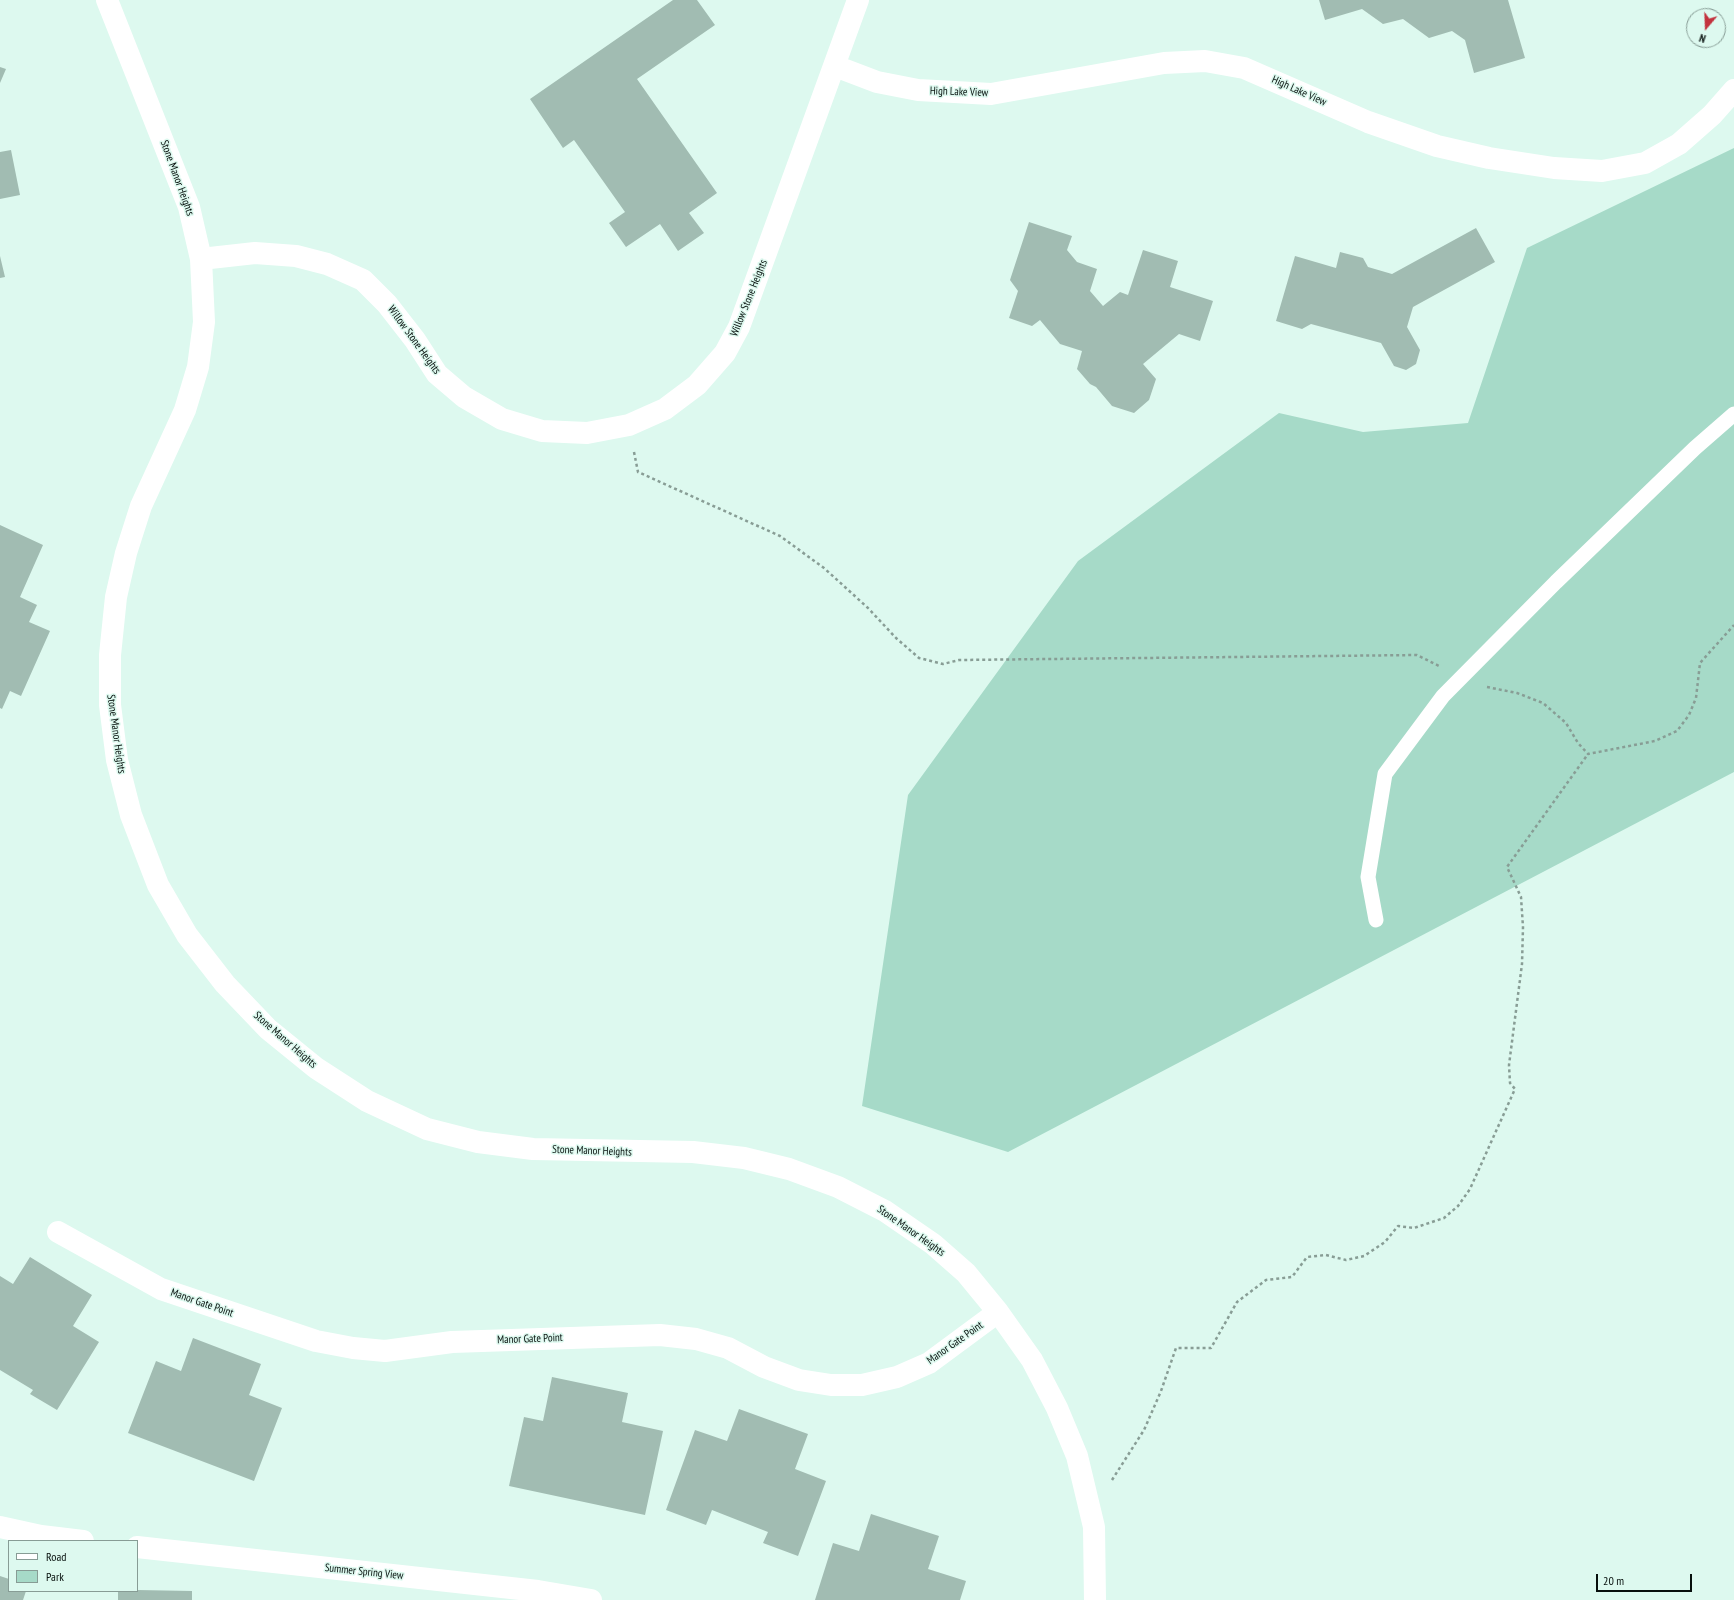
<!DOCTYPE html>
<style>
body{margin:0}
#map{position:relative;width:1734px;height:1600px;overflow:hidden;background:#ddf9ef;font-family:"PT Sans Narrow",sans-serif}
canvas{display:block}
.legend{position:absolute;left:8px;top:1540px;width:130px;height:52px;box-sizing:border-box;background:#ddf9ef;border:1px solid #879c95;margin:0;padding:5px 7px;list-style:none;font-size:12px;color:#07100d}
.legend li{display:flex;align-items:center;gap:8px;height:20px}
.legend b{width:20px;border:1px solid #879c95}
.north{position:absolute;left:1686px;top:8px;width:40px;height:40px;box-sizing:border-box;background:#ddf9ef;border:1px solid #879c95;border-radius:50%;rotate:199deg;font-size:11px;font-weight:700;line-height:16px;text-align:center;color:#07100d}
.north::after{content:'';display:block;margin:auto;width:14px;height:18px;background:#c3333e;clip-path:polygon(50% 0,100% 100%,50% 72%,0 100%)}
.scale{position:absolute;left:1596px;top:1574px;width:96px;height:18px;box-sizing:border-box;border:2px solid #07100d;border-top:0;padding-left:5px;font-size:12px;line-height:14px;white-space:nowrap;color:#07100d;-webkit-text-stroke:3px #ddf9ef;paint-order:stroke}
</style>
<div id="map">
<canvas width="1734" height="1600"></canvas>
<ul class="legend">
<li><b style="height:5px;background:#fff"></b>Road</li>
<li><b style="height:11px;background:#a6dac8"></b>Park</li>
</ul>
<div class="north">N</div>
<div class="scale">20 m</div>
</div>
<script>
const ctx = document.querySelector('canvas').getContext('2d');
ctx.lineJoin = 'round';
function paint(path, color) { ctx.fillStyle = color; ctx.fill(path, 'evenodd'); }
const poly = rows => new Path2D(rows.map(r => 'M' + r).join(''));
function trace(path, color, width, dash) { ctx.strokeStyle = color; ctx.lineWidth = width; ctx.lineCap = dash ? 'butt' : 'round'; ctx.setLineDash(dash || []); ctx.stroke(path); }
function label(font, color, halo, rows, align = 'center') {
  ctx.font = font + ' "PT Sans Narrow",sans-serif'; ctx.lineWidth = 3; ctx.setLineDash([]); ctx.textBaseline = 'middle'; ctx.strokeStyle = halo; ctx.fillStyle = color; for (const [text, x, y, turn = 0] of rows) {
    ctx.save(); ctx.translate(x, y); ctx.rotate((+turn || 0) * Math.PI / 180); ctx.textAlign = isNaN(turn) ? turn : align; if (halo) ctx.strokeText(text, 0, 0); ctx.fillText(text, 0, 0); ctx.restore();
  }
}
paint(poly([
 [1734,148,1734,772,1008,1152,862,1106,908,795,1078,561,1279,413,1363,432,1468,423,1527,248]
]), '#a6dac8');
paint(poly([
 [673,0,697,0,715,25,637,79,717,193,689,213,704,233,678,251,660,224,626,247,609,223,625,212,574,140,563,148,530,99],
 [1319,0,1508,0,1525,58,1474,73,1465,40,1452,31,1429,38,1403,19,1383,24,1362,9,1325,20],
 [0,67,6,69,0,83],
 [11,150,20,195,0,199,0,152],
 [1029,222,1072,236,1067,250,1077,262,1097,269,1090,291,1103,306,1120,292,1128,295,1143,250,1178,261,1170,287,1213,301,1200,341,1179,334,1143,364,1156,379,1149,400,1134,413,1112,406,1096,387,1090,384,1077,369,1082,351,1060,344,1040,320,1032,326,1009,318,1018,291,1010,280],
 [1476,228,1495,262,1413,307,1407,327,1420,350,1416,364,1406,370,1394,366,1381,343,1311,324,1302,329,1276,321,1295,256,1336,268,1340,252,1363,258,1368,267,1392,274],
 [0,256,5,277,0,278],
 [0,525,43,545,20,597,37,605,29,622,50,631,21,696,10,691,2,709,0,708],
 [30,1257,92,1295,73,1326,99,1342,57,1410,30,1394,33,1390,0,1370,0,1276,13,1284],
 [193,1338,261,1364,249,1395,282,1408,254,1481,128,1433,156,1361,181,1371],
 [552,1377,628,1393,622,1422,663,1431,645,1515,509,1486,524,1417,543,1421],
 [739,1409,808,1434,795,1469,826,1481,798,1556,763,1543,768,1532,712,1510,706,1525,666,1510,695,1430,727,1441],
 [871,1514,939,1536,928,1569,966,1581,960,1600,815,1600,833,1543,859,1551],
 [0,1576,9,1579,9,1591,26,1591,23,1600,0,1600],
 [137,1590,192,1591,192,1600,118,1600,118,1591,137,1591]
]), '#a1bcb2');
trace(poly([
 [634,452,638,472,780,536,824,568,868,608,896,638,919,658,943,664,959,660,1417,655,1439,666],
 [1487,687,1517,693,1543,703,1566,723,1578,743,1588,754,1655,741,1677,731,1689,715,1696,698,1700,663,1734,625],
 [1112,1480,1144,1430,1161,1391,1176,1348,1211,1348,1237,1302,1266,1280,1292,1277,1307,1257,1326,1255,1346,1260,1364,1256,1385,1242,1398,1226,1414,1228,1444,1218,1458,1206,1470,1189,1515,1089,1510,1083,1509,1065,1522,964,1523,927,1521,897,1507,867,1588,754]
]), '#889d95', 2.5, [3, 3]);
trace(poly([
 [1376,920,1368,877,1385,774,1443,696,1556,582,1695,448,1734,414]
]), '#fff', 15);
trace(poly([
 [107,0,189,207,201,259,204,322,198,367,185,410,141,506,126,553,116,597,110,655,110,705,117,760,131,815,158,885,187,935,225,984,268,1029,316,1068,367,1101,427,1129,478,1142,533,1149,693,1152,744,1158,789,1169,838,1187,885,1211,933,1244,966,1273,998,1312,1032,1360,1057,1408,1077,1456,1094,1527,1095,1600],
 [835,66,877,82,918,90,991,94,1164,63,1205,61,1244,68,1368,122,1437,146,1489,158,1554,168,1602,171,1645,163,1679,144,1712,115,1734,90],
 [201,259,255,253,296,256,327,264,363,280,387,304,415,340,437,374,464,397,502,419,542,431,587,433,629,425,665,409,697,385,725,353,739,327,858,0],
 [58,1232,161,1289,316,1341,353,1348,385,1351,452,1342,660,1335,696,1339,728,1348,764,1367,799,1380,831,1385,862,1385,897,1377,929,1363,998,1312],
 [0,1527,41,1536,83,1541],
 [137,1547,538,1591,591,1600]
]), '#fff', 22);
label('11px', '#07100d', '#ddf9ef', [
 ["High Lake View",1299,91,24],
 ["High Lake View",959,92,2],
 ["Stone Manor Heights",177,178,70],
 ["Willow Stone Heights",749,298,-68],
 ["Willow Stone Heights",414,340,54],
 ["Stone Manor Heights",116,734,82],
 ["Stone Manor Heights",285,1040,41],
 ["Stone Manor Heights",592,1151,2],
 ["Stone Manor Heights",911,1231,35],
 ["Manor Gate Point",202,1303,19],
 ["Manor Gate Point",530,1339,-2],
 ["Manor Gate Point",955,1343,-35],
 ["Summer Spring View",364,1572,6]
]);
</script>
